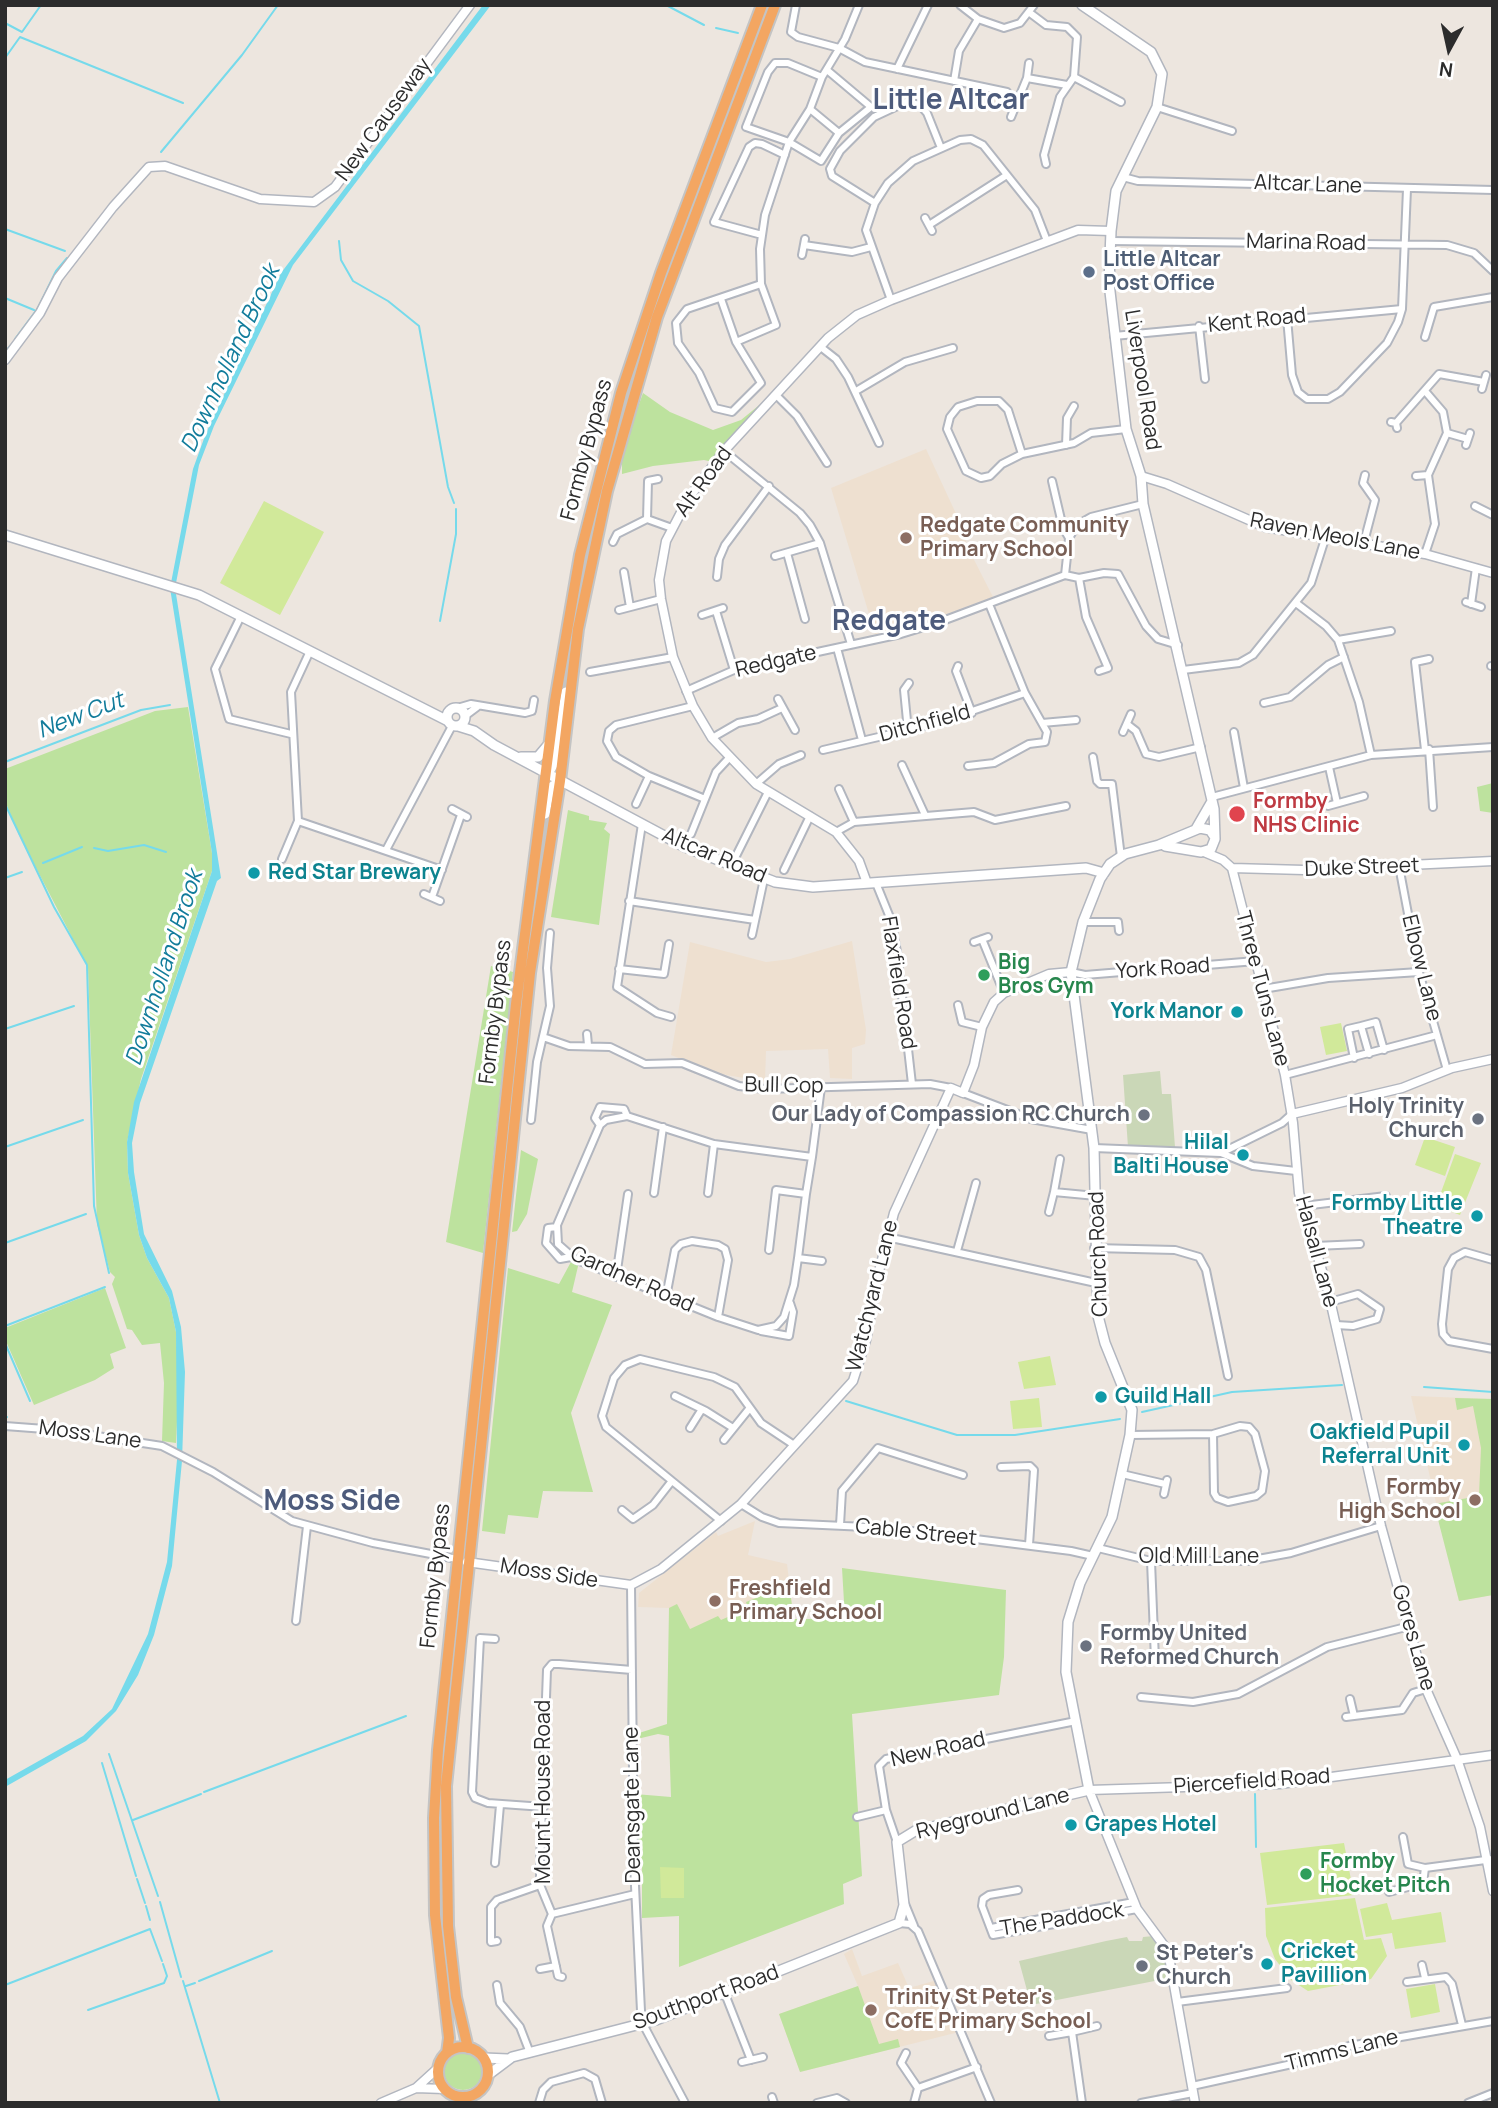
<!DOCTYPE html>
<style>
body{margin:0}
#map{position:relative;width:1498px;height:2108px;overflow:hidden;background:#ede6df;font-family:Manrope,sans-serif}
canvas{display:block}
.frame{position:absolute;inset:0;border:7px solid #2c2c2c;pointer-events:none}
.north{position:absolute;left:1414px;top:14px;width:70px;height:70px;-webkit-text-stroke:5px #fff;paint-order:stroke;rotate:188deg;font-size:19px;font-weight:700;line-height:28px;text-align:center;color:#2c2c2c}
.north::after{content:'';display:block;margin:auto;width:24px;height:32px;background:#2c2c2c;clip-path:polygon(50% 0,100% 100%,50% 72%,0 100%)}
</style>
<div id="map">
<canvas width="1498" height="2108"></canvas>
<div class="frame"></div>
<div class="north">N</div>
</div>
<script>
const ctx = document.querySelector('canvas').getContext('2d');
ctx.lineJoin = 'round';
function paint(path, color) { ctx.fillStyle = color; ctx.fill(path, 'evenodd'); }
const poly = rows => new Path2D(rows.map(r => 'M' + r).join(''));
function trace(path, color, width, dash) { ctx.strokeStyle = color; ctx.lineWidth = width; ctx.lineCap = dash ? 'butt' : 'round'; ctx.setLineDash(dash || []); ctx.stroke(path); }
function label(font, color, halo, rows, align = 'center') {
  ctx.font = font + ' Manrope,sans-serif'; ctx.lineWidth = 6; ctx.setLineDash([]); ctx.textBaseline = 'middle'; ctx.strokeStyle = halo; ctx.fillStyle = color; for (const [text, x, y, turn = 0] of rows) {
    ctx.save(); ctx.translate(x, y); ctx.rotate((+turn || 0) * Math.PI / 180); ctx.textAlign = isNaN(turn) ? turn : align; if (halo) ctx.strokeText(text, 0, 0); ctx.fillText(text, 0, 0); ctx.restore();
  }
}
paint(poly([
 [926,449,965,533,966,544,993,597,917,625,875,634,831,488],
 [852,941,866,1030,865,1044,852,1048,852,1079,830,1078,828,1049,766,1051,765,1082,716,1073,671,1055,690,942,766,962,790,959],
 [1411,1396,1493,1399,1493,1595,1459,1601],
 [755,1521,748,1555,787,1564,794,1619,846,1619,669,1662,669,1608,638,1607,639,1593,716,1532,718,1536],
 [852,1949,862,1976,898,1963,909,1988,937,1980,959,2032,800,2072,779,2014,858,1986,844,1954]
]), '#eee0d0');
paint(poly([
 [643,393,670,412,713,430,741,420,763,402,713,462,704,460,653,466,622,474,622,452],
 [188,707,212,853,212,871,141,1079,127,1142,128,1173,139,1235,147,1258,169,1298,176,1332,179,1380,176,1443,162,1441,164,1383,160,1343,142,1345,132,1330,127,1329,112,1284,115,1277,110,1272,97,1224,88,968,19,835,5,801,5,769,155,711],
 [1493,783,1493,813,1480,811,1477,787],
 [568,810,589,816,589,820,607,823,604,829,610,834,599,925,551,917],
 [491,966,513,972,483,1253,446,1242],
 [521,1150,538,1159,527,1214,517,1231,512,1232],
 [572,1260,579,1262,572,1292,612,1305,571,1413,593,1492,543,1491,538,1518,508,1515,505,1534,482,1531,508,1268,559,1284],
 [105,1288,126,1348,110,1354,114,1368,95,1380,34,1405,5,1339,5,1328],
 [1455,1398,1493,1399,1493,1595,1459,1601,1434,1504,1479,1496,1481,1448,1473,1406,1457,1410],
 [842,1568,1006,1590,1004,1657,999,1695,852,1714,862,1876,843,1884,844,1904,679,1967,679,1916,642,1918,642,1864,636,1863,635,1794,671,1797,669,1736,658,1734,637,1739,636,1734,667,1724,669,1608,677,1604,690,1629,718,1616,721,1620,748,1608,746,1602,789,1585,794,1619,845,1619],
 [858,1986,879,2044,898,2039,900,2047,800,2072,779,2014],
 '444 2071a19 19 0 1 1 38 0a19 19 0 1 1-38 0Z'
]), '#bde29e');
paint(poly([
 [1160,1071,1162,1094,1171,1094,1175,1147,1128,1147,1123,1075],
 [1154,1936,1164,1950,1170,1978,1031,2005,1019,1961,1106,1941,1127,1937,1129,1941,1142,1941,1143,1937]
]), '#cad7b7');
paint(poly([
 [264,501,324,532,280,615,220,583],
 [1341,1023,1347,1051,1326,1055,1320,1027],
 [1425,1137,1455,1147,1445,1176,1415,1165],
 [1455,1154,1481,1163,1460,1215,1436,1206],
 [1050,1356,1056,1385,1024,1389,1018,1362],
 [1039,1398,1042,1427,1013,1429,1010,1401],
 [1344,1843,1354,1895,1267,1905,1260,1853],
 [660,1867,684,1868,684,1898,661,1898],
 [1355,1898,1364,1940,1381,1938,1387,1956,1371,1979,1308,1991,1291,1980,1275,1959,1266,1936,1265,1908],
 [1387,1903,1392,1920,1441,1912,1446,1942,1395,1949,1392,1933,1366,1937,1360,1909],
 [1435,1984,1440,2012,1411,2018,1406,1989]
]), '#d1e99a');
paint(poly([
 [483,5,491,5,293,265,214,426,199,465,176,583,176,594,221,878,217,881,140,1103,132,1143,134,1172,144,1234,172,1291,181,1327,185,1372,182,1461,172,1566,154,1635,138,1675,116,1711,86,1741,5,1787,5,1780,83,1736,112,1709,148,1634,167,1562,177,1460,176,1332,169,1298,147,1258,139,1235,128,1173,127,1142,134,1102,212,871,212,853,170,588,193,469,206,433,281,273]
]), '#76daeb');
trace(poly([
 [666,5,704,25],
 [5,23,22,32,41,5],
 [716,28,738,33],
 [5,58,20,37,183,103],
 [161,152,242,55,278,5],
 [5,229,65,251],
 [339,241,341,260,353,281,388,301,419,326,448,487,454,503],
 [5,298,34,310],
 [15,339,38,308,56,271,67,258],
 [5,352,12,344],
 [440,621,456,534,456,509],
 [5,762,141,710,170,705],
 [5,804,54,907,87,965,94,1206,109,1273],
 [94,848,108,851,144,845,166,852],
 [43,863,82,847],
 [5,878,22,872],
 [5,1029,74,1006],
 [5,1147,83,1120],
 [5,1243,86,1214],
 [5,1326,105,1287],
 [5,1343,30,1401],
 [1424,1387,1493,1392],
 [846,1401,957,1435,1015,1435,1120,1419],
 [1142,1412,1232,1392,1342,1385],
 [5,1418,7,1417],
 [5,1430,13,1429],
 [109,1754,158,1896],
 [102,1763,136,1876],
 [204,1792,406,1716],
 [1255,1794,1256,1847],
 [133,1820,201,1794],
 [137,1879,145,1903],
 [160,1902,181,1977],
 [146,1906,150,1920],
 [183,1981,220,2103],
 [199,1981,272,1951],
 [5,1985,150,1929,162,1961],
 [186,1986,195,1983],
 [88,2010,164,1983,167,1976,163,1964]
]), '#76daeb', 2);
const minor = poly([
 [796,5,791,32,798,37,839,48,865,62,1007,92],
 [960,5,978,19,1004,28,1020,23,1034,5],
 [1030,13,1046,25,1067,27,1077,37,1074,77,1060,97,1044,155,1046,164],
 [1029,63,1027,78,1067,85],
 [897,69,928,5],
 [822,77,788,63,775,63,768,72,746,127,789,142,821,161,839,133,871,107,827,70],
 [1074,77,1121,102],
 [954,81,959,51,978,19],
 [1157,107,1232,131],
 [810,109,839,133],
 [1011,117,1027,78],
 [1123,177,1138,181,1493,190],
 [875,203,832,176,830,169,840,151,874,117,906,102,920,105,927,113,941,148],
 [925,218,932,231],
 [929,225,1007,175],
 [762,235,714,222,749,147,755,143,762,144,785,155],
 [1110,241,1447,245,1474,253,1493,271],
 [804,245,852,252,871,247],
 [802,255,805,239],
 [721,299,736,342,761,383,732,412,715,408,699,373,678,343,676,323,687,309,761,284],
 [891,300,866,230,875,203,888,183,913,161,960,140,971,139,983,145,1035,210,1047,241],
 [1287,318,1292,375,1298,392,1307,399,1328,399,1340,392,1387,343,1398,322,1402,309,1407,189],
 [1199,326,1205,379],
 [1114,336,1402,309],
 [1425,337,1434,307,1493,297],
 [736,342,776,325,761,284,760,249,765,215,789,142,810,109,822,77,845,39,859,5],
 [822,348,836,359,848,377,879,443],
 [1482,389,1486,375],
 [856,391,905,362,953,348],
 [1425,391,1443,412,1447,433,1428,475,1435,524,1425,554],
 [777,396,797,416,827,463],
 [1391,422,1396,423,1397,428],
 [1396,423,1439,374,1484,382],
 [1447,433,1468,439],
 [1066,445,1067,418,1074,406],
 [1466,445,1470,433],
 [724,451,800,513,810,525,820,543,851,644],
 [1022,454,1008,410,999,401,977,401,958,407,950,417,947,429,966,471,981,478,990,476,1002,464,1022,454,1074,443,1091,433,1126,429],
 [1416,476,1428,475],
 [658,479,648,481,647,519,672,528],
 [1052,481,1063,528,1069,538],
 [1475,506,1493,515],
 [613,542,617,534,647,519],
 [1364,542,1375,500,1363,483,1365,475],
 [787,553,805,619],
 [775,556,820,543],
 [624,572,630,607],
 [1065,575,1079,578,1104,573,1118,574,1146,626,1158,639,1178,645],
 [1065,575,1069,538,1077,525,1091,517,1143,504],
 [717,577,719,559,725,545,769,486],
 [1079,578,1086,617,1108,668,1099,671],
 [1466,602,1481,607],
 [1296,603,1326,626,1338,640,1359,702,1371,755],
 [1471,604,1476,568],
 [619,610,661,599],
 [716,611,734,670],
 [702,615,723,608],
 [241,616,215,669,229,719,291,734],
 [1338,640,1391,631],
 [837,648,862,740],
 [958,666,956,671,972,713],
 [1491,666,1493,666],
 [1183,670,1239,663,1253,655,1311,583,1325,539],
 [590,672,673,657],
 [686,691,734,670,901,634,937,623,1065,575],
 [778,699,795,730],
 [1264,703,1290,697,1328,665,1344,657],
 [693,706,616,725,609,731,607,741,616,757,649,776,705,799],
 [454,709,471,704,525,713,532,711,534,700],
 [465,716,477,707],
 [1042,723,1076,720],
 [1127,724,1136,731,1146,754,1159,757,1201,747],
 [908,731,904,690,909,683],
 [1123,732,1131,714],
 [1234,732,1244,788],
 [712,738,738,723,758,719,782,708],
 [1429,749,1433,807],
 [823,750,934,724,1025,693],
 [1425,750,1415,662,1429,659],
 [1093,757,1097,781,1100,784,1112,784,1121,857],
 [902,765,925,815],
 [968,766,994,763,1029,744,1045,742,1047,732,1025,693,989,604],
 [1329,767,1337,803],
 [756,784,779,764,801,755],
 [839,789,854,822],
 [1212,797,1371,755,1493,747],
 [636,804,649,776],
 [1328,806,1364,796],
 [452,809,467,817],
 [298,821,442,870],
 [642,824,617,987,657,1013,671,1017],
 [836,832,854,822,974,812,995,820,1066,806],
 [691,834,716,772,729,758],
 [386,850,452,726],
 [736,856,767,794],
 [282,859,298,821,291,692,310,651],
 [1399,866,1419,972,1447,1070],
 [784,870,810,816],
 [876,883,891,920,897,952,912,1084],
 [424,894,440,901],
 [432,897,461,815],
 [629,901,755,920],
 [1083,922,1118,922,1119,931],
 [752,935,764,879],
 [982,939,1004,993],
 [974,942,988,937],
 [619,969,664,974,669,944],
 [1071,972,1085,975,1256,961],
 [1263,989,1328,978,1419,972],
 [958,1005,962,1022,982,1027],
 [1361,1026,1376,1022,1384,1050],
 [587,1034,588,1045],
 [543,1037,569,1046,610,1047,645,1064,682,1063,739,1086,765,1089,930,1084,951,1088],
 [1354,1058,1348,1029,1361,1026,1369,1054],
 [1285,1075,1437,1035],
 [963,1093,1031,1119,1092,1130],
 [531,1120,537,1062,550,1006,547,968,550,933],
 [600,1125,595,1118,600,1107,624,1109,627,1116],
 [1094,1148,1221,1153,1282,1123,1292,1114],
 [1221,1153,1253,1166,1296,1171],
 [812,1157,714,1144,627,1116,606,1120,600,1125,557,1225,558,1244,575,1259,718,1317,758,1330,776,1326,784,1317,794,1285,798,1258,806,1194,812,1157,821,1087],
 [1054,1192,1060,1159],
 [654,1193,663,1127],
 [708,1193,714,1144],
 [1303,1206,1386,1196],
 [1049,1212,1054,1192,1096,1196],
 [557,1227,548,1228,546,1243,560,1259,571,1257],
 [887,1237,1096,1283],
 [1315,1246,1360,1244],
 [1094,1248,1175,1250,1199,1257,1206,1270,1228,1376],
 [769,1250,776,1190,806,1194],
 [957,1251,976,1183],
 [798,1258,822,1261],
 [1493,1260,1465,1252,1454,1258,1448,1269,1442,1324,1443,1334,1449,1341,1493,1349],
 [616,1277,628,1194],
 [666,1297,675,1250,681,1244,692,1241,718,1245,725,1249,728,1260,718,1317],
 [1330,1302,1358,1294,1380,1309,1377,1319,1353,1326,1336,1325],
 [761,1331,789,1336,793,1312,790,1303],
 [675,1396,706,1411,733,1428],
 [5,1426,58,1430,162,1446,213,1472,292,1521,373,1543,457,1559],
 [690,1428,702,1409],
 [1130,1435,1213,1434,1240,1426,1249,1427,1255,1434,1265,1471,1262,1491,1256,1496,1228,1502,1217,1498,1214,1493,1213,1434],
 [724,1440,749,1409],
 [1001,1467,1030,1466,1034,1470,1029,1545],
 [1122,1474,1165,1484],
 [1164,1494,1167,1480],
 [741,1504,762,1517,779,1523,888,1528,1071,1551,1093,1556],
 [622,1510,633,1519,653,1505,671,1482],
 [721,1521,606,1427,602,1416,614,1378,625,1365,640,1359,714,1377,735,1387,761,1423,794,1445],
 [840,1525,842,1491,878,1448,963,1475],
 [1098,1548,1151,1561,1247,1561,1291,1553,1381,1526],
 [1151,1561,1155,1660],
 [631,1585,634,1865,641,2011,643,2024,685,2103],
 [296,1621,307,1526],
 [495,1639,480,1638,472,1792,475,1798,488,1803,544,1807],
 [632,1670,559,1664,552,1664,547,1670,540,1863,540,1885,552,1914,635,1894],
 [1141,1697,1193,1702,1238,1694,1327,1647,1410,1626],
 [1350,1699,1354,1716],
 [1346,1717,1402,1710,1413,1693,1426,1689],
 [857,1817,886,1810],
 [1403,1837,1408,1864,1425,1868,1493,1859],
 [897,1842,886,1810,879,1766,886,1759,1076,1721],
 [495,1863,500,1805],
 [1018,1890,989,1895,983,1899,982,1906,993,1935,1137,1909],
 [1389,1892,1423,1883,1425,1868],
 [905,1904,914,1926],
 [552,1914,547,1926,558,1976,562,1977],
 [899,1923,910,1924,918,1931,991,2103],
 [991,1928,1134,1902],
 [497,1941,491,1942,491,1907,497,1900,540,1885],
 [1422,1965,1425,1978],
 [540,1969,556,1966],
 [1407,1982,1446,1977,1452,1984,1462,2025],
 [497,1985,500,2003,520,2027,530,2053],
 [725,1994,751,2060],
 [1177,2002,1287,1988],
 [1072,2032,1097,2026],
 [1049,2036,1072,2032,1082,2103],
 [906,2053,901,2063,918,2088],
 [742,2062,763,2057],
 [1192,2086,1292,2064,1349,2046,1493,2021],
 [772,2097,774,2103],
 [539,2103,543,2090,551,2082,584,2073,595,2079,602,2103],
 [817,2103,837,2098,846,2103],
 [914,2103,918,2088,977,2067],
 [1141,2103,1193,2093],
 [1468,2103,1493,2093]
]);
const tertiary = poly([
 [5,360,40,313,58,278,113,207,149,167,165,166,260,199,314,202,335,187,470,5],
 [1141,476,1167,484,1265,527,1425,554,1493,573],
 [1204,852,1223,860,1232,868,1285,1075,1293,1123,1299,1193,1328,1291,1381,1526,1426,1689,1457,1759,1480,1827,1493,1891],
 [1232,868,1304,870,1493,861],
 [867,883,859,861,836,832,756,784,712,738,693,706,673,657,661,599,659,580,666,541,688,499,724,451,828,338,857,315,891,300,1078,230,1111,231],
 [1292,1114,1402,1088,1452,1068,1493,1059],
 [467,1562,631,1585,661,1569,741,1504,853,1381,866,1340,877,1279,894,1213,951,1088,963,1093,974,1065,982,1027,994,1002,1004,993,1049,974,1071,972],
 [416,2088,444,2089],
 [381,2103,416,2088,438,2068],
 [1195,2103,1168,1951,1137,1909,1089,1790,1280,1784,1493,1755]
]);
const secondary = poly([
 [1082,5,1151,52,1162,74,1157,107,1116,191,1111,231,1109,283,1126,429,1141,476,1143,504,1214,809,1215,839,1211,849,1201,852,1165,846],
 [5,535,199,595,448,721],
 '447 717a9 9 0 1 1 18 0a9 9 0 1 1-18 0Z',
 [458,726,474,731,494,745,685,847,775,882,813,887,1086,868,1104,873],
 [521,757,538,757,549,744],
 [545,773,549,772,554,763,566,692],
 [545,814,550,788,560,781],
 [1196,829,1211,803],
 [484,2058,508,2059],
 [488,2075,512,2057,656,2020,899,1923,904,1905,897,1842,915,1831,1089,1790,1066,1672,1068,1622,1080,1583,1112,1517,1130,1435,1132,1410,1105,1343,1098,1316,1094,1148,1071,972,1083,922,1100,879,1110,864,1125,854,1159,845,1200,828,1210,830,1214,836]
]);
const trunk = poly([
 '438 2072a25 25 0 1 1 50 0a25 25 0 1 1-50 0Z',
 [468,2048,456,1997,448,1926,446,1786,530,973,560,781,578,629,607,491,657,317,775,5],
 [447,2053,449,2038,435,1915,434,1818,438,1750,516,1004,555,701,580,555,621,393,661,273,762,5]
]);
trace(minor, '#b2b6bf', 10);
trace(tertiary, '#b2b6bf', 11);
trace(secondary, '#b2b6bf', 12);
trace(trunk, '#c4c4c4', 14);
trace(minor, '#fff', 6);
trace(tertiary, '#fff', 8);
trace(secondary, '#fff', 9);
trace(trunk, '#f3a662', 10);
for (const [x, y, r, color] of [
 [1089,272,7,"#5c6f8a"],
 [906,538,7,"#8d6e63"],
 [1237,814,9,"#e0444e"],
 [254,873,7,"#0f9aa8"],
 [984,975,7,"#2e9e5b"],
 [1237,1012,7,"#0f9aa8"],
 [1144,1115,7,"#6b7280"],
 [1478,1119,7,"#6b7280"],
 [1243,1155,7,"#0f9aa8"],
 [1477,1216,7,"#0f9aa8"],
 [1101,1397,7,"#0f9aa8"],
 [1464,1445,7,"#0f9aa8"],
 [1475,1500,7,"#8d6e63"],
 [715,1601,7,"#8d6e63"],
 [1086,1646,7,"#6b7280"],
 [1071,1825,7,"#0f9aa8"],
 [1306,1874,7,"#2e9e5b"],
 [1267,1964,7,"#0f9aa8"],
 [1142,1966,7,"#6b7280"],
 [871,2010,7,"#8d6e63"]
]) { const dot = new Path2D(); dot.arc(x, y, r, 0, 2 * Math.PI); ctx.fillStyle = color; ctx.fill(dot); trace(dot, '#fff', 2.5); }
label('21px', '#2c2c2c', '#fff', [
 ["New Causeway",384,120,-54],
 ["Altcar Lane",1308,185,2],
 ["Marina Road",1306,243,1],
 ["Kent Road",1257,321,-6],
 ["Liverpool Road",1142,380,81],
 ["Formby Bypass",587,450,-75],
 ["Alt Road",704,482,-54],
 ["Raven Meols Lane",1335,537,11],
 ["Redgate",776,662,-13],
 ["Ditchfield",925,724,-15],
 ["Altcar Road",714,856,23],
 ["Duke Street",1362,868,-2],
 ["Elbow Lane",1421,968,76],
 ["York Road",1163,969,-4],
 ["Flaxfield Road",898,983,81],
 ["Three Tuns Lane",1262,989,75],
 ["Formby Bypass",496,1012,-83],
 ["Bull Cop",784,1086,1],
 ["Halsall Lane",1316,1252,75],
 ["Church Road",1099,1254,-92],
 ["Gardner Road",632,1280,24],
 ["Watchyard Lane",873,1296,-76],
 ["Moss Lane",90,1435,8],
 ["Cable Street",916,1533,6],
 ["Old Mill Lane",1199,1557],
 ["Moss Side",549,1574,9],
 ["Formby Bypass",436,1576,-84],
 ["Gores Lane",1413,1638,74],
 ["New Road",938,1750,-13],
 ["Piercefield Road",1252,1782,-4],
 ["Mount House Road",544,1792,-90],
 ["Deansgate Lane",633,1805,-91],
 ["Ryeground Lane",993,1814,-14],
 ["The Paddock",1062,1920,-9],
 ["Southport Road",706,1998,-20],
 ["Timms Lane",1342,2051,-14]
]);
label('bold 21px', '#4e5e75', '#fff', [
 ["Little Altcar",1103,260],
 ["Post Office",1103,284]
], 'left');
label('bold 21px', '#785e54', '#fff', [
 ["Redgate Community",920,526],
 ["Primary School",920,550],
 ["Formby",1461,1488,"right"],
 ["High School",1461,1512,"right"],
 ["Freshfield",729,1589],
 ["Primary School",729,1613],
 ["Trinity St Peter's",885,1998],
 ["CofE Primary School",885,2022]
], 'left');
label('bold 21px', '#be3a42', '#fff', [
 ["Formby",1253,802],
 ["NHS Clinic",1253,826]
], 'left');
label('bold 21px', '#0d838f', '#fff', [
 ["Red Star Brewary",268,873],
 ["York Manor",1223,1012,"right"],
 ["Hilal",1229,1143,"right"],
 ["Balti House",1229,1167,"right"],
 ["Formby Little",1463,1204,"right"],
 ["Theatre",1463,1228,"right"],
 ["Guild Hall",1115,1397],
 ["Oakfield Pupil",1450,1433,"right"],
 ["Referral Unit",1450,1457,"right"],
 ["Grapes Hotel",1085,1825],
 ["Cricket",1281,1952],
 ["Pavillion",1281,1976]
], 'left');
label('bold 21px', '#27864d', '#fff', [
 ["Big",998,963],
 ["Bros Gym",998,987],
 ["Formby",1320,1862],
 ["Hocket Pitch",1320,1886]
], 'left');
label('bold 21px', '#5b616d', '#fff', [
 ["Holy Trinity",1464,1107],
 ["Church",1464,1131],
 ["Our Lady of Compassion RC Church",1130,1115],
 ["Formby United",1100,1634,"left"],
 ["Reformed Church",1100,1658,"left"],
 ["St Peter's",1156,1954,"left"],
 ["Church",1156,1978,"left"]
], 'right');
label('italic 23px', '#127c9b', '#fff', [
 ["Downholland Brook",231,359,-65],
 ["New Cut",81,716,-21],
 ["Downholland Brook",165,968,-72]
]);
label('bold 28px', '#4d5b7c', '#fff', [
 ["Little Altcar",951,101],
 ["Redgate",889,622],
 ["Moss Side",332,1502]
]);
</script>
